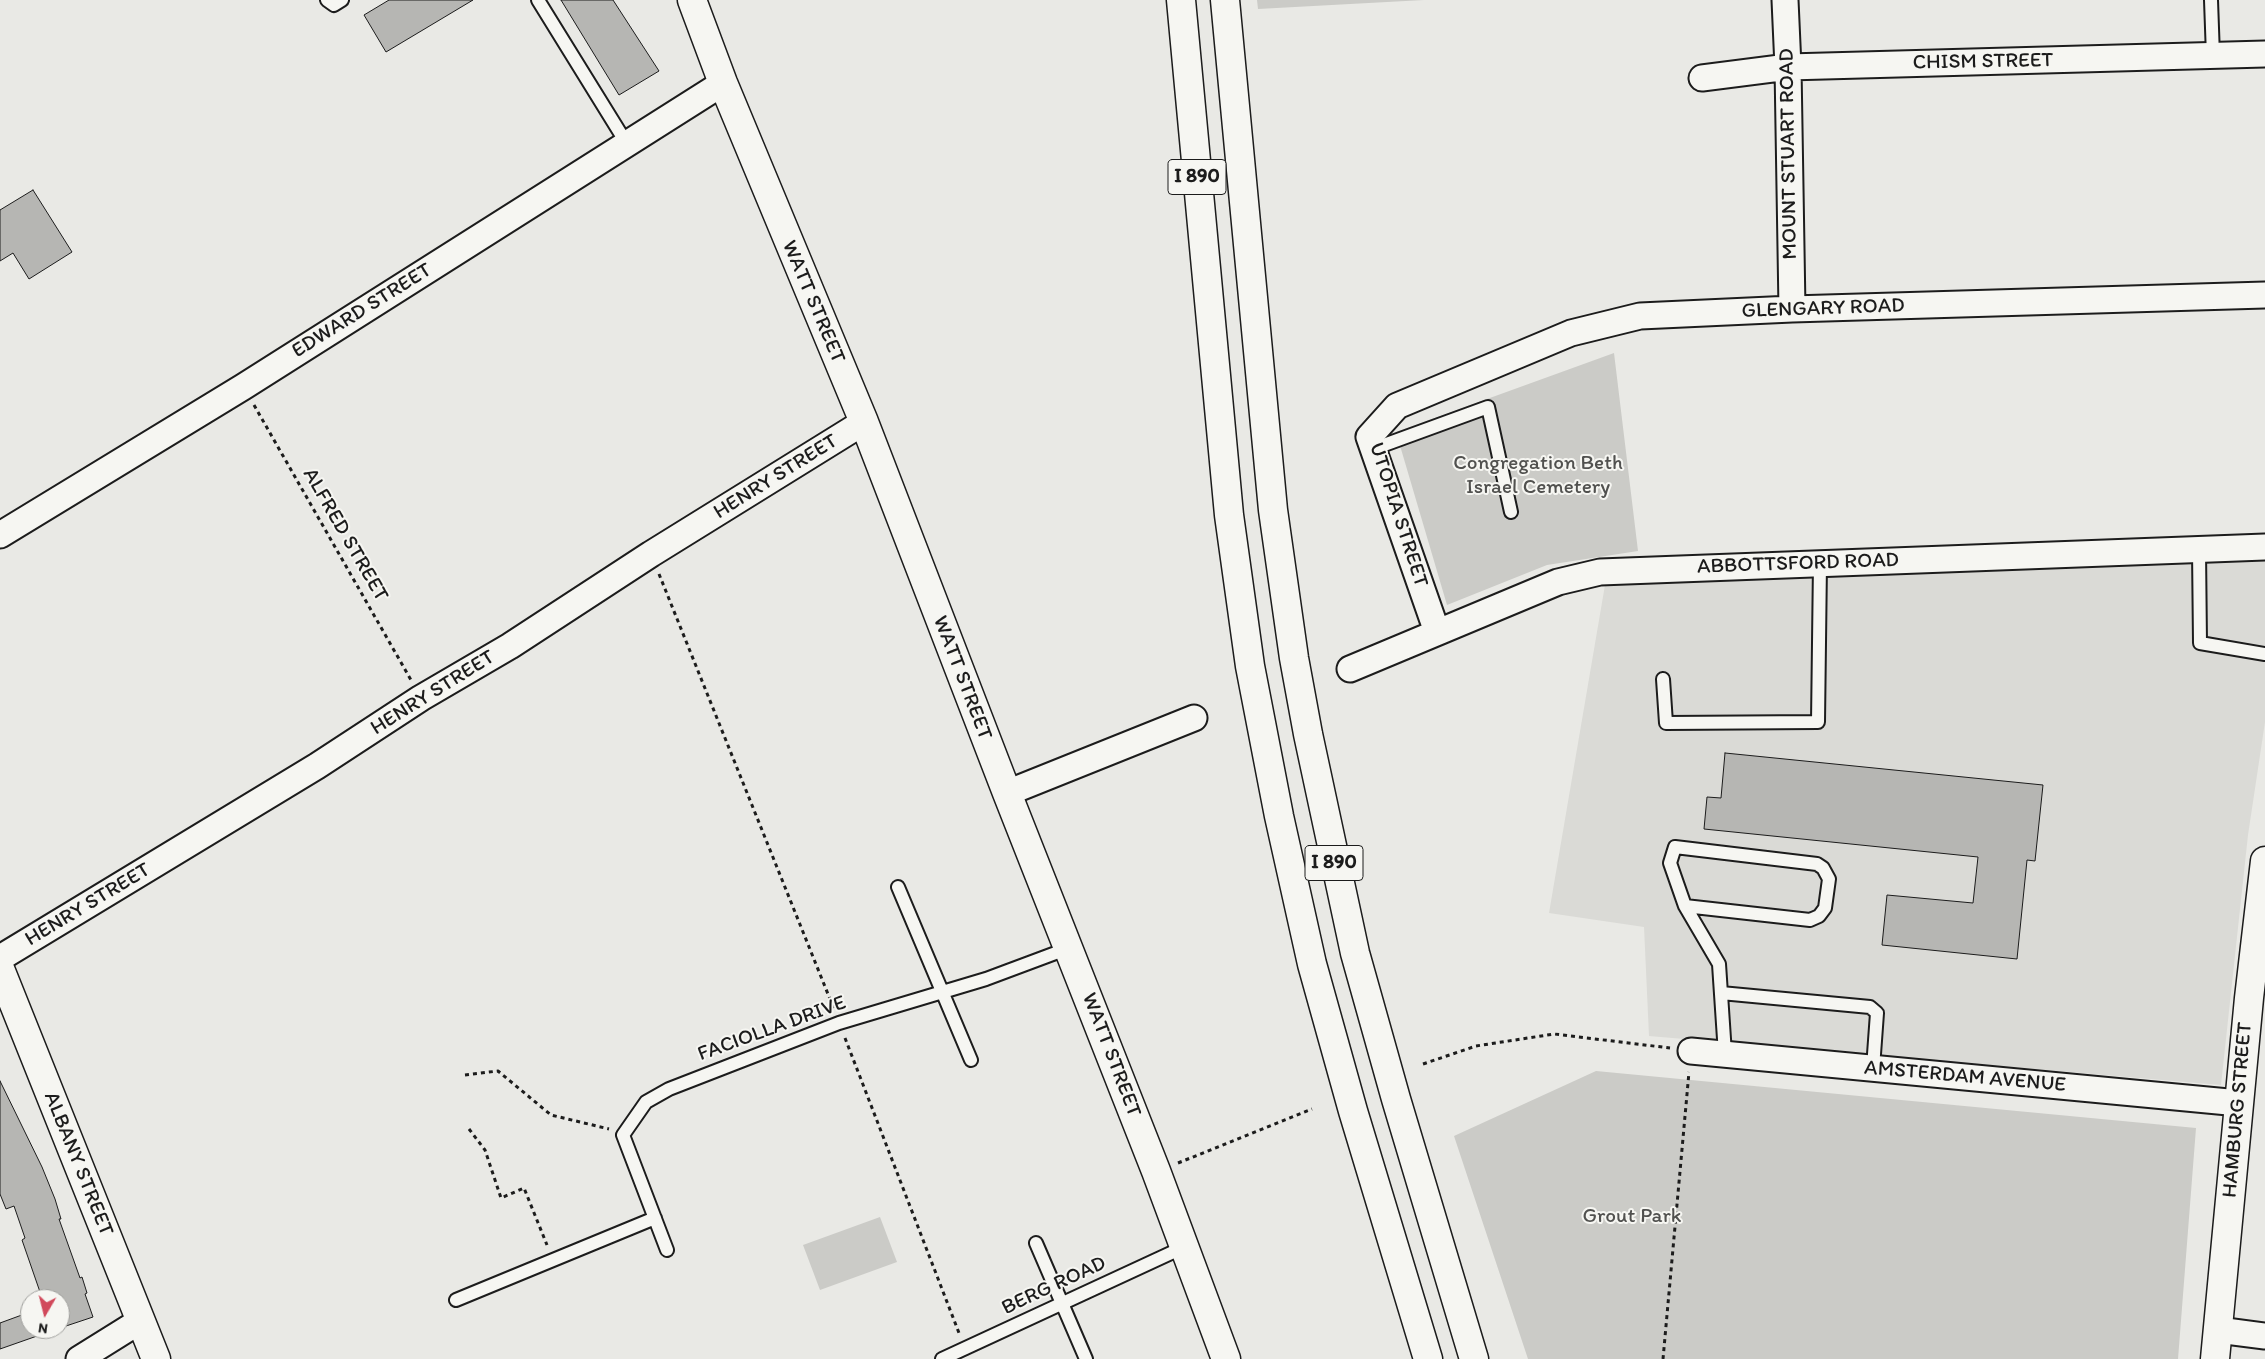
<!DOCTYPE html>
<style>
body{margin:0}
#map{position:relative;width:2265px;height:1359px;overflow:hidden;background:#e9e9e5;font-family:Itim,sans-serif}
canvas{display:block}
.north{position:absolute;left:20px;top:1289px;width:50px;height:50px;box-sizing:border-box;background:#f6f6f2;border:1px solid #9f9f9c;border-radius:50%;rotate:188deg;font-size:14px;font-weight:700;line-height:20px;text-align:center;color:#1c1c1c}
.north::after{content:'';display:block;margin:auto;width:18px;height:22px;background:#d1495b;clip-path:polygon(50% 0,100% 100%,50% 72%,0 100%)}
</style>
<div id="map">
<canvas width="2265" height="1359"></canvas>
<div class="north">N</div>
</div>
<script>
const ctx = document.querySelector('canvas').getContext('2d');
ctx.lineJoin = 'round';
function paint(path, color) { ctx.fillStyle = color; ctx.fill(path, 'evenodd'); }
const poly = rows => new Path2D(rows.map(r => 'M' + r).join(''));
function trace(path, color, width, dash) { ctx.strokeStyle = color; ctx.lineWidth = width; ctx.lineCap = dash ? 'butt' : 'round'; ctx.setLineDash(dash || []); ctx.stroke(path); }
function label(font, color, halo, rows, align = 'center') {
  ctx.font = font + ' Itim,sans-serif'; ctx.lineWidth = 4; ctx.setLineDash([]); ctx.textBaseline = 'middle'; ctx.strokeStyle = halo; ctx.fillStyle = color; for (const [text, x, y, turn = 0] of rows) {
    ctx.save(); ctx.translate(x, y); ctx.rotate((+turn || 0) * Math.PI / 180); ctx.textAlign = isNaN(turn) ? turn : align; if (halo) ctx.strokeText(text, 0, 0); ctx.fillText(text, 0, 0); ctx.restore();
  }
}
paint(poly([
 [2265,560,2265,722,2248,835,2221,1085,1649,1036,1644,927,1549,913,1605,585]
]), '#dadad6');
paint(poly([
 [1257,0,1424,0,1258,9],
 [1614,353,1638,551,1547,565,1447,605,1396,432],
 [1596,1071,2196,1128,2178,1359,1528,1359,1454,1136],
 [880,1217,897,1262,820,1290,803,1245]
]), '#cbcbc7');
const building = poly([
 [389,0,473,0,386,52,364,15,389,0],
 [561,0,613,0,659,71,619,95,561,0],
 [33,190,72,252,29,279,13,253,0,261,0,210,33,190],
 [1725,753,2043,785,2035,861,2027,860,2017,959,1882,945,1887,895,1973,903,1978,857,1704,829,1707,797,1721,798,1725,753],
 [0,1081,42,1167,55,1199,61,1219,59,1219,80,1278,82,1277,87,1293,85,1294,93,1317,60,1328,60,1299,38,1299,36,1293,40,1292,22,1240,25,1238,14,1206,6,1209,0,1194,0,1081],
 [30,1312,30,1329,57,1329,0,1349,0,1323,30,1312]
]);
paint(building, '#b6b6b3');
trace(building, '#1c1c1c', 1);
const lane = poly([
 [327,0,334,5,342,0],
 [538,0,627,144],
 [2211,0,2213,56],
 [1373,449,1488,407,1511,512],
 [2199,550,2200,643,2265,654],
 [1663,679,1666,723,1818,722,1820,563],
 [898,887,971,1060],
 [1685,906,1810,920,1819,916,1825,908,1829,879,1823,868,1817,864,1675,847,1670,863,1685,906,1719,964,1725,1054],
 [1721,993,1870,1007,1877,1013,1873,1068],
 [1036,1243,1086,1359],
 [667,1250,623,1135,646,1102,669,1089,839,1023,986,979,1069,948],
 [456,1300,655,1218],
 [942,1359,1184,1247]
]);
const street = poly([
 [1785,0,1788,67,1792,309],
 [1702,78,1788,67,2265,54],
 [0,535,243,387,723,83],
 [1437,632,1369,437,1397,406,1571,333,1640,316,1792,309,2265,295],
 [1350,669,1558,582,1600,572,2265,547],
 [1007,793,1194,718],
 [0,958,317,766,421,698,510,646,651,554,864,422],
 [1691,1051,2239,1103],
 [2218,1330,2265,1336],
 [79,1359,140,1321]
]);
const secondary = poly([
 [692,0,723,83,864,422,1007,793,1156,1171,1226,1359],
 [0,969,156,1359],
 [2215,1359,2249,998,2265,861]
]);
const highway = poly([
 [1181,0,1229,515,1250,666,1279,816,1312,964,1353,1111,1428,1359],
 [1225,0,1273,510,1294,658,1308,734,1355,953,1396,1099,1474,1359]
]);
trace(lane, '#1c1c1c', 16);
trace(street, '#1c1c1c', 29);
trace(secondary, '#1c1c1c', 31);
trace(highway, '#1c1c1c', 31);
trace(poly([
 [254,405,411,680],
 [659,574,834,1009],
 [845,1038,959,1333],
 [1423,1064,1476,1046,1554,1034,1670,1048],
 [465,1075,498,1071,551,1115,609,1129],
 [469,1129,485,1150,501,1198,524,1188,547,1245],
 [1178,1163,1312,1109],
 [1663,1359,1689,1072]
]), '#1c1c1c', 3, [4, 4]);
trace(lane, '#f6f6f2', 12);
trace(street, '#f6f6f2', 25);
trace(secondary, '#f6f6f2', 28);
trace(highway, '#f6f6f2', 28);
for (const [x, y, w] of [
 [1197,177,58],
 [1334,863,58]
]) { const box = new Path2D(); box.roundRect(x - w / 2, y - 17.5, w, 35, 4); ctx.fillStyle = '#f6f6f2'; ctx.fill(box); trace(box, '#1c1c1c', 1); }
label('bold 20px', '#1c1c1c', null, [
 ["I 890",1197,177],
 ["I 890",1334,863]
]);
label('21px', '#1c1c1c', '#f6f6f2', [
 ["CHISM STREET",1983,62,-1],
 ["MOUNT STUART ROAD",1789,154,-91],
 ["WATT STREET",813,302,67],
 ["GLENGARY ROAD",1823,309,-2],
 ["EDWARD STREET",362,311,-32],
 ["HENRY STREET",776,477,-32],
 ["UTOPIA STREET",1398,515,72],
 ["ALFRED STREET",345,535,60],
 ["ABBOTTSFORD ROAD",1798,564,-2],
 ["WATT STREET",962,678,69],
 ["HENRY STREET",433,693,-32],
 ["HENRY STREET",88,905,-31],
 ["FACIOLLA DRIVE",772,1029,-20],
 ["WATT STREET",1111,1055,69],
 ["AMSTERDAM AVENUE",1965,1077,5],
 ["HAMBURG STREET",2238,1110,-85],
 ["ALBANY STREET",78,1164,68],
 ["BERG ROAD",1054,1286,-25]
]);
label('21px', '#51514f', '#f6f6f2', [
 ["Congregation Beth",1538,464],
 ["Israel Cemetery",1538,488],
 ["Grout Park",1632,1217]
]);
</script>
